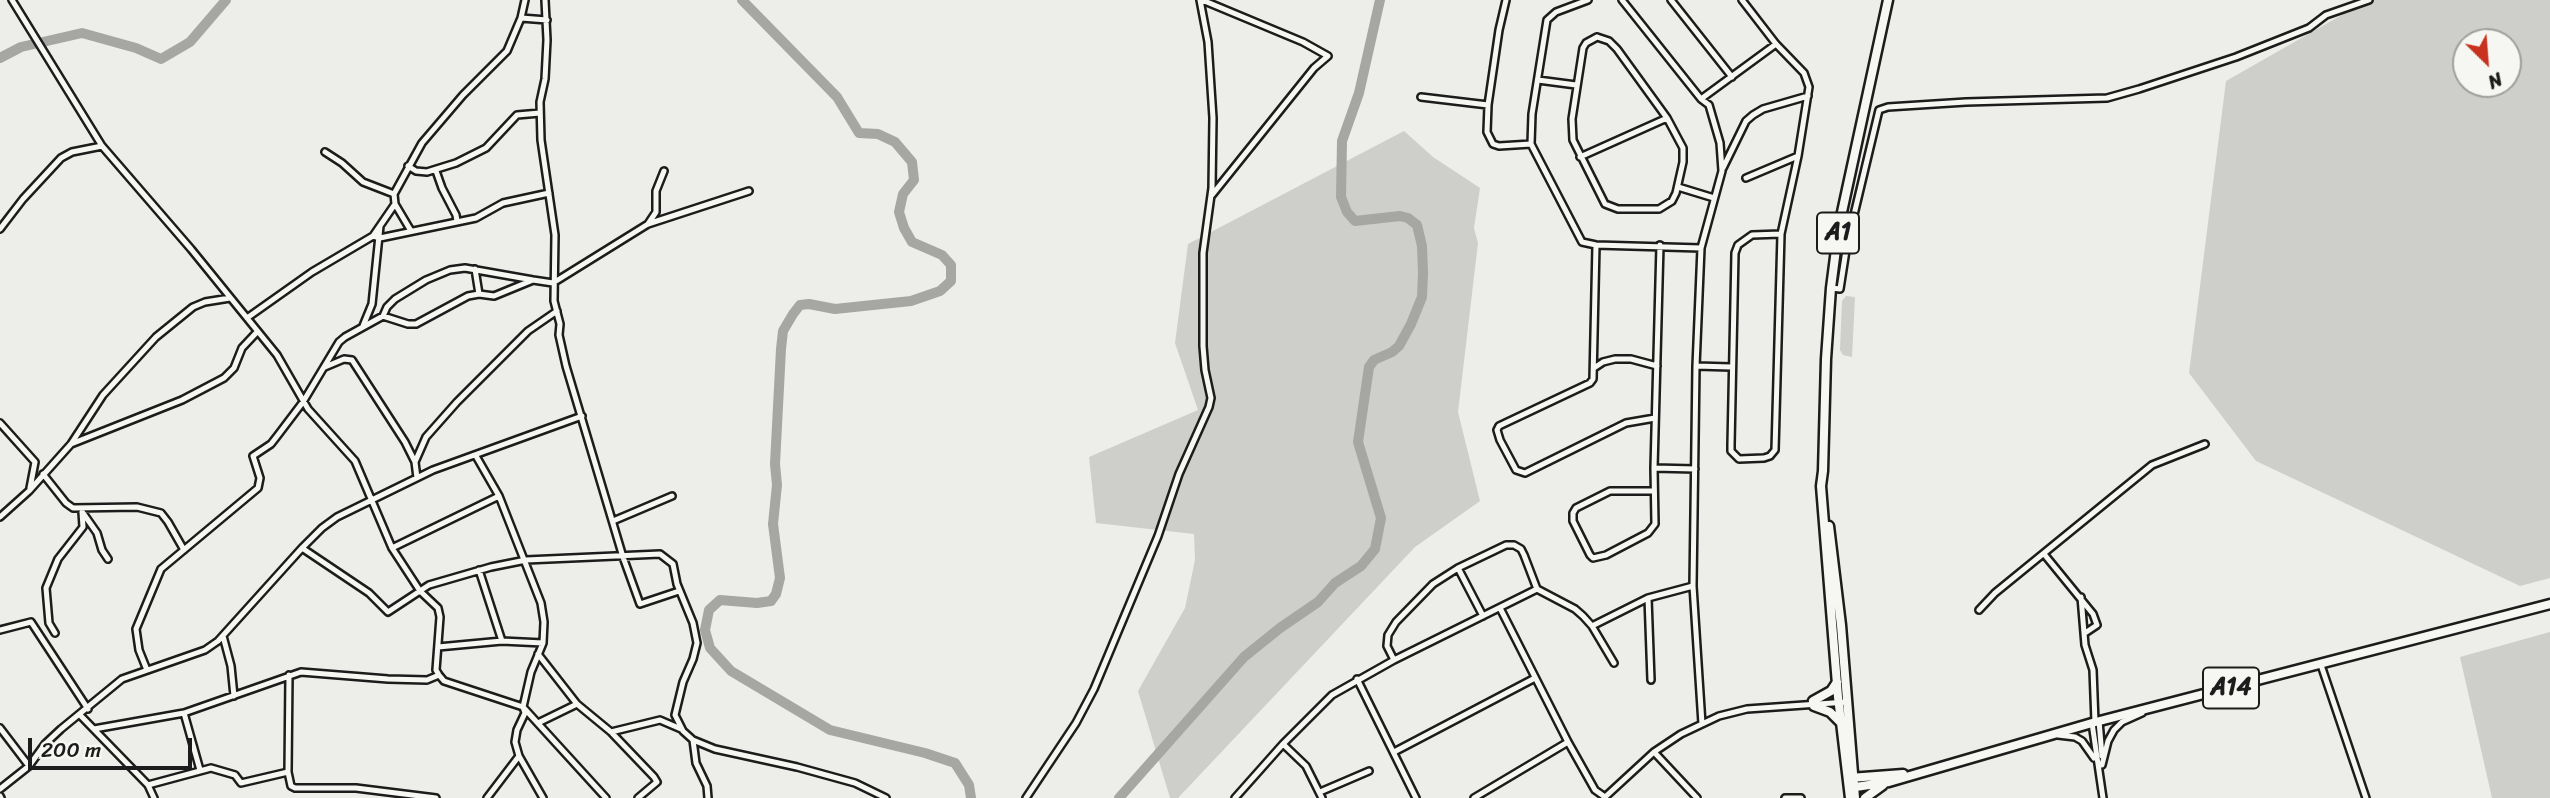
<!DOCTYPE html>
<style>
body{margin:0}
#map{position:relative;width:2550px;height:798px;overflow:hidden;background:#edede9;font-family:Sriracha,sans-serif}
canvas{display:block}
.north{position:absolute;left:2452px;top:28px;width:70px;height:70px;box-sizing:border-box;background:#f6f6f2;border:2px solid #9f9f9c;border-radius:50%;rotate:155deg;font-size:19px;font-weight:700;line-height:28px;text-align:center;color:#1c1c1c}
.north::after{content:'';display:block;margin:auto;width:24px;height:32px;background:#c8321e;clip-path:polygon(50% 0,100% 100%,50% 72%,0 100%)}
.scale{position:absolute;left:28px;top:738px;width:164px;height:32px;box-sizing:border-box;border:4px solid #1c1c1c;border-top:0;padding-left:9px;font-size:21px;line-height:24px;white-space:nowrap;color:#1c1c1c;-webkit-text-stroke:5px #f6f6f2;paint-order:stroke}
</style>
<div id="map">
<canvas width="2550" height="798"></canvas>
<div class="north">N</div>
<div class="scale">200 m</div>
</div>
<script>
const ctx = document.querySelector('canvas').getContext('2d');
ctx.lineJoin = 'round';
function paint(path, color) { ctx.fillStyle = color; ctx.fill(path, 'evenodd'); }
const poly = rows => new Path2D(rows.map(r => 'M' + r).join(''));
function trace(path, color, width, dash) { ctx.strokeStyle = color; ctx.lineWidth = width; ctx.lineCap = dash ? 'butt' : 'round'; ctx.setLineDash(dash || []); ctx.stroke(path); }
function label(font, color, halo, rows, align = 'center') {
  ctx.font = font + ' Sriracha,sans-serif'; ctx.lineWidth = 6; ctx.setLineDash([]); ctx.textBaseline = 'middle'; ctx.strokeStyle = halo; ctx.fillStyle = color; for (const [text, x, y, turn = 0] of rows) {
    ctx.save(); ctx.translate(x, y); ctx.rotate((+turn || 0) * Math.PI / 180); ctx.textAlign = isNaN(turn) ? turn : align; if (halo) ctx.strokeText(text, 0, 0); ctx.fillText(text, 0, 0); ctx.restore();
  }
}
paint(poly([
 [2368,0,2550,0,2550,578,2520,586,2256,461,2189,373,2226,81],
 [2466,42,2508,42,2508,84,2466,84],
 [1404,131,1433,157,1480,188,1474,228,1478,243,1458,412,1480,501,1415,547,1178,798,1170,798,1138,691,1185,608,1195,560,1194,534,1096,523,1089,457,1198,410,1175,343,1188,244],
 [1846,296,1855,297,1852,357,1843,355,1840,350,1842,301],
 [2550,632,2550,798,2492,798,2460,657]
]), '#cececb');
trace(poly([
 [742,0,837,97,859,133,878,134,895,142,912,162,914,180,903,194,899,212,904,228,912,242,942,255,951,265,951,281,940,291,911,301,835,309,809,304,800,305,793,314,783,331,781,349,775,464,777,485,773,524,780,578,776,594,771,601,757,603,720,600,709,610,705,630,710,648,731,671,830,730,925,753,955,763,969,785,971,798],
 [0,58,21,47,82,33,136,48,161,59,190,42,226,0],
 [1119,798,1244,657,1280,628,1318,602,1335,583,1361,566,1375,549,1381,518,1358,442,1369,367,1374,360,1392,352,1399,346,1411,324,1422,297,1423,273,1422,246,1417,225,1408,218,1400,216,1355,221,1347,212,1341,197,1342,141,1359,93,1380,0]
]), '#a6a6a3', 10);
const minor = poly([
 [12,0,102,146,191,249,277,355,308,409,355,461,392,548,420,591,438,608,440,617,436,670,439,675,444,681,523,707,525,713,517,730,515,742,519,756,543,798],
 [545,0,547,40,545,79,540,102,541,140,555,235,554,301,560,324,559,335,566,366,623,557,640,604,679,591],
 [1202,0,1303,42,1328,56,1314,68,1212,195],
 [1506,0,1499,30,1488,105,1487,132,1493,144,1499,146,1531,144],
 [1588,0,1556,12,1547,20,1532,114,1531,144,1582,242,1596,245,1701,248],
 [1622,0,1701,99,1709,105,1720,143,1722,171,1701,248,1696,366,1693,586,1702,724],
 [1671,0,1732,77],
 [1742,0,1776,44,1804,73,1809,87,1798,156,1781,234,1775,450,1770,456,1764,458,1739,459,1731,451,1731,445,1735,253,1738,245,1752,235,1781,234],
 [521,18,547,20],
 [1597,37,1609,41,1617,49,1667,118,1683,148,1683,162,1676,193,1672,201,1659,209,1618,209,1605,204,1573,140,1572,119,1583,48,1586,43,1597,37],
 [1538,80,1576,85],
 [1421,97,1488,105],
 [1701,99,1776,44],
 [325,152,342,163,363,182,394,194],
 [1580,157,1667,118],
 [408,166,416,171,427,172,456,163,486,148,517,115,540,113],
 [1723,168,1746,121,1753,115,1763,109,1808,96],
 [436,171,442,188,456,215,457,221],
 [1746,178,1798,156],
 [1678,187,1714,198],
 [395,204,411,231],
 [648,224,656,212,656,191,664,171],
 [0,229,23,199,61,158,72,152,102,146],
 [373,236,380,238,476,218,503,203,549,193],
 [1596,245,1593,379,1590,383,1499,426,1497,430,1500,440,1516,470,1525,473,1626,423,1655,418],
 [475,269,479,294],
 [1831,288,1840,289,1847,244,1879,110,1888,107,1966,102,2107,98,2139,89,2236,57,2309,28,2326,15,2369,0],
 [383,316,387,307,395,299,426,280,450,270,465,268,533,280],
 [247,318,312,272,373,236,395,204,394,194,422,143,463,95,507,51,521,18,525,0],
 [363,326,372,304,380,226],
 [1696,366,1731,367],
 [325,367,344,359,352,360,405,442,415,462,417,478],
 [1594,368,1603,362,1615,359,1631,359,1657,366],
 [0,423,35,462,30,488],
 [71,444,182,400,224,378,234,368,242,348,257,332],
 [476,456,499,496,541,603,544,622,543,643,531,672,523,707,606,798],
 [415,462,426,437,457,402,528,331,557,311],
 [1654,468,1695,469],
 [43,474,66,503,73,508,137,507,161,513,168,522,184,550],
 [1654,491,1610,491,1576,508,1573,513,1573,521,1590,555,1593,558,1606,555,1648,533,1655,524,1654,468,1660,245],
 [83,513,97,533,102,550,108,559],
 [0,517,29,491,71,444,103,395,156,337,193,307,205,302,230,298],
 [613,521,672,496],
 [302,548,369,593,388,612,429,585,491,567,526,560,660,554,673,564,677,584,693,623,697,643,693,659,683,682,675,715,683,731,693,740,715,749,797,767,855,783,886,798],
 [392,548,499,496],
 [2044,554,2093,614,2097,625,2085,633],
 [1458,568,1483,616],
 [479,570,502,641],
 [2081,597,2085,645,2093,670,2095,722],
 [1648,598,1651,680],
 [1500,608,1568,742,1595,790,1605,797],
 [1979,610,1995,593,2152,465,2205,444],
 [1592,626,1648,598,1693,586],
 [0,630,31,622,88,709],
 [55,633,49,623,46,588,58,559,83,527,82,512],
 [223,636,231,666,234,696],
 [438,647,502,641,543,643],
 [538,654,577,704,611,732,654,777,657,782,638,798],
 [1394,660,1387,646,1388,635,1396,622,1433,584,1458,568,1506,545,1514,545,1521,549,1524,555,1537,589,1575,609,1583,616,1592,626,1614,663],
 [2321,665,2366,798],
 [147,670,139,650,136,629,161,569,258,488,260,478,253,456,271,444,278,435,303,402,339,342,345,337,383,316,408,324,416,324,468,296,479,294,494,296,533,280,553,283,648,224,749,191],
 [289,675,288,772,291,786,295,788,356,788,436,798],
 [1357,679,1416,798],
 [184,713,200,770],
 [80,715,148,785,154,798],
 [2099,721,2102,756],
 [538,723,577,704],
 [2092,723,2103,798],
 [0,728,29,766],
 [94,729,184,713,301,672,388,679,427,680,439,675],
 [611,732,660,720,681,729],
 [2058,735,2075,737,2082,741,2094,758],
 [693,740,696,763,707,786,708,798],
 [1283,744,1306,766,1322,798],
 [1394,752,1535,678],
 [1654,752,1697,798],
 [2102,765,2108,741,2114,730,2122,722,2142,713],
 [148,785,211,768,235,775,241,783,288,772],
 [0,789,29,766,45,744,61,729,122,679,205,650,218,641,302,548,322,528,337,517,433,470,582,416],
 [1320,792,1369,771],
 [0,796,1,798],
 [487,798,519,756],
 [1026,798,1076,723,1094,689,1158,536,1179,474,1209,407,1211,398,1205,370,1203,346,1203,253,1212,188,1213,118,1208,42,1200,0],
 [1235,798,1283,744,1332,695,1394,660,1537,589],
 [1474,798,1568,742],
 [1604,798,1654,752,1681,734,1719,716,1747,709,1847,702],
 [1785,798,1801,798]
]);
const highway = poly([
 [1829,526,1841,625,1855,798],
 [1813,701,1831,691,1837,682],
 [1814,706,1830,712,1840,722],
 [1850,778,1903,774],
 [1849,788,1889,782,2092,723,2550,604],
 [1850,798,1838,697,1821,486,1823,471,1826,359,1831,288,1839,226,1888,0],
 [1865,798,1883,785]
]);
trace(minor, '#1c1c1c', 10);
trace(highway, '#1c1c1c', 13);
trace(minor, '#f6f6f2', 5);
trace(highway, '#f6f6f2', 8);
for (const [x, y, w] of [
 [1838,233,42],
 [2231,688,56]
]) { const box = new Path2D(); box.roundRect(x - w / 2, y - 20.5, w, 41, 5); ctx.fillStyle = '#f6f6f2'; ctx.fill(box); trace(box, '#1c1c1c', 2); }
label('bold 24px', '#1c1c1c', null, [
 ["A1",1838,233],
 ["A14",2231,688]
]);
</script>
